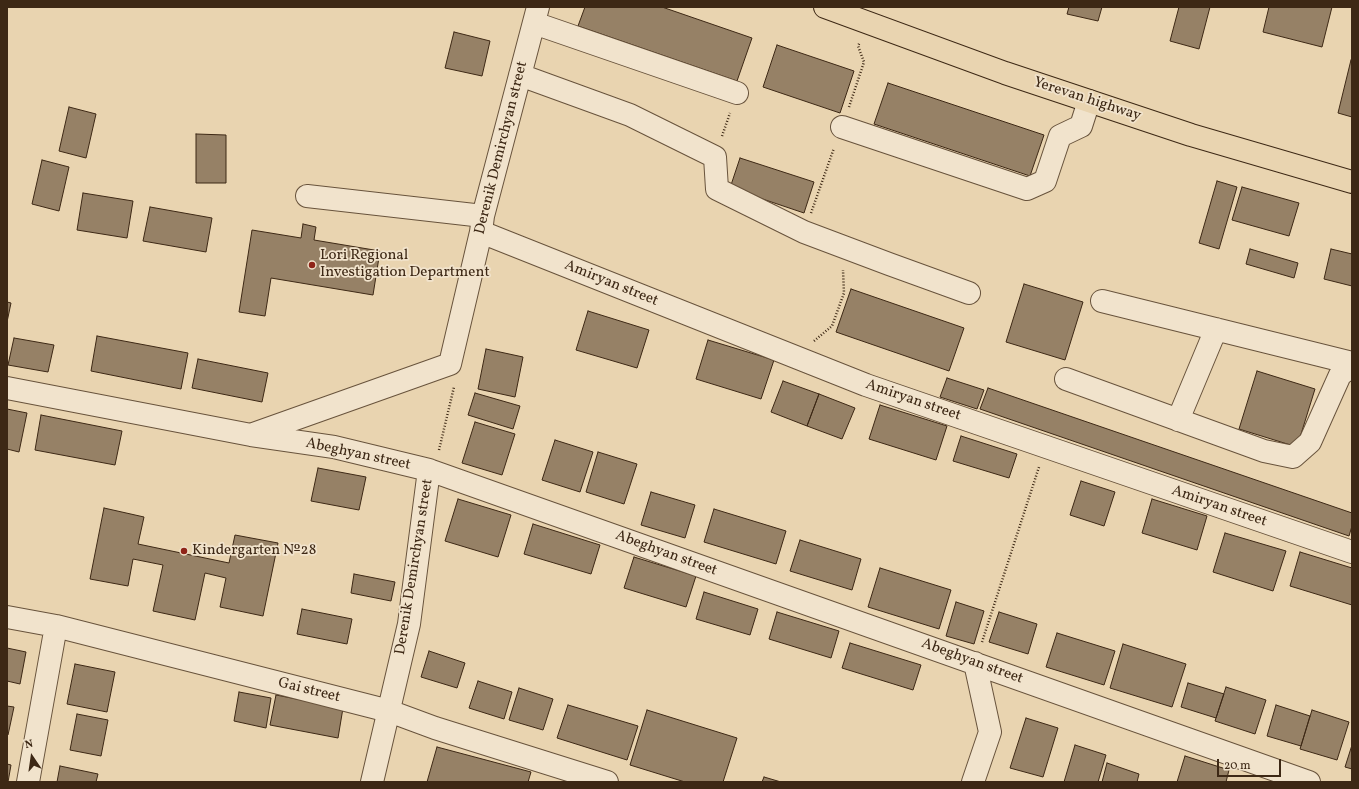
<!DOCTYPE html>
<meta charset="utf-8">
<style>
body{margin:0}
#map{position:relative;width:1359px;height:789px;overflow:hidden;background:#e9d4b0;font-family:Vollkorn,serif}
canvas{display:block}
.frame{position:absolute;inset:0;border:8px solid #3d2815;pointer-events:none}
.north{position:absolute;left:12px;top:737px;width:40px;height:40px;-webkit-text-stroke:3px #f1e3cc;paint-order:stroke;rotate:347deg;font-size:11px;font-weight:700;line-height:16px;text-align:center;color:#3d2815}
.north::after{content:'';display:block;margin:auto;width:14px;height:18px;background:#3d2815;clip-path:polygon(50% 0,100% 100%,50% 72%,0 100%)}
.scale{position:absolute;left:1217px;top:759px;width:64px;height:18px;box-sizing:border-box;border:2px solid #3d2815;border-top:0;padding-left:5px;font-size:12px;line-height:14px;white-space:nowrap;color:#3d2815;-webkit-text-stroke:3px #f1e3cc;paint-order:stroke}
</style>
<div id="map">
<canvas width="1359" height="789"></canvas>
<div class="frame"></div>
<div class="north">N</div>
<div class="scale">20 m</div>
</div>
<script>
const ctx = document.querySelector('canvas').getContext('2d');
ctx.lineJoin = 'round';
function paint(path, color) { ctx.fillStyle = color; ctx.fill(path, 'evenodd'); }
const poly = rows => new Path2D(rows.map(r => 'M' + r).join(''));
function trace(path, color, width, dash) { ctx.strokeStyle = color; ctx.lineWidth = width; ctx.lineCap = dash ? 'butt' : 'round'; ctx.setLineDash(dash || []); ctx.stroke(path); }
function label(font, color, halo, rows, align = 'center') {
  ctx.font = font + ' Vollkorn,serif'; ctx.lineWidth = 3.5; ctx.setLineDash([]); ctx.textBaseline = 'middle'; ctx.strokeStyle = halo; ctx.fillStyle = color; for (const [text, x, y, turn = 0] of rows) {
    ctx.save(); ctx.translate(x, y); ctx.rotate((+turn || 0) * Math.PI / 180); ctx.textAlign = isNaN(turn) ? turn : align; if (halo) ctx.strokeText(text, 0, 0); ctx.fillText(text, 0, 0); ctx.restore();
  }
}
const building = poly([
 [585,7,662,7,752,38,737,81,578,26,585,7],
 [1069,7,1102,7,1098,21,1067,14,1069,7],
 [1179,7,1210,7,1199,49,1170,41,1179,7],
 [1269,7,1332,7,1322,47,1263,32,1269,7],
 [454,32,490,41,482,76,445,68,454,32],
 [777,45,854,71,840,113,763,87,777,45],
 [1351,60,1352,60,1352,117,1338,113,1351,60],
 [888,83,1044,135,1030,176,874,124,888,83],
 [69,107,96,114,86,158,59,151,69,107],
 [196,134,226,135,226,183,196,183,196,134],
 [740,158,814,182,804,213,730,188,740,158],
 [42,160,69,167,59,211,32,204,42,160],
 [1217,181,1237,187,1219,249,1199,243,1217,181],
 [1242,187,1299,203,1289,236,1232,220,1242,187],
 [83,193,133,201,127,238,77,230,83,193],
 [150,207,212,218,206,252,143,241,150,207],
 [303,224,316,227,314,240,380,251,373,295,271,278,265,316,239,312,252,230,301,238,303,224],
 [1250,249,1298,263,1294,278,1246,264,1250,249],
 [1331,249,1352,254,1352,286,1324,279,1331,249],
 [1024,284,1083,302,1065,360,1006,342,1024,284],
 [851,289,964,328,949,371,836,332,851,289],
 [7,302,11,303,7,322,7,302],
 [588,311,649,330,637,368,576,350,588,311],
 [97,336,188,353,181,389,91,371,97,336],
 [14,338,54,345,48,372,8,365,14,338],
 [708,340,774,360,761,399,696,379,708,340],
 [486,349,523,357,515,397,478,389,486,349],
 [198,359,268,373,262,402,192,388,198,359],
 [1257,371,1315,389,1297,447,1239,429,1257,371],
 [947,378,984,390,977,409,940,397,947,378],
 [783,381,819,394,807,426,771,412,783,381],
 [988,388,1352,513,1352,526,1349,536,980,409,988,388],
 [475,393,520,406,513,429,468,415,475,393],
 [819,394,855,408,842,439,807,426,819,394],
 [880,405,947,426,936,460,869,439,880,405],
 [7,409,27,413,19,452,7,449,7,409],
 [41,415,122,431,115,465,35,450,41,415],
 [475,422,515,434,502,475,462,463,475,422],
 [961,436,1017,454,1009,478,953,461,961,436],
 [555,440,593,452,580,492,542,480,555,440],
 [598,452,637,464,624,504,586,492,598,452],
 [318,468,366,477,359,510,311,501,318,468],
 [1081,481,1115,492,1104,526,1070,515,1081,481],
 [651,492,695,505,685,538,641,525,651,492],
 [458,499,511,515,498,557,445,541,458,499],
 [1152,499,1207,516,1197,550,1142,533,1152,499],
 [104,508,144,517,138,544,229,563,235,535,278,543,263,616,220,607,226,578,205,573,195,620,153,611,163,565,133,559,128,586,90,579,104,508],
 [714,509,786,531,776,564,704,542,714,509],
 [533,524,600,545,591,574,524,554,533,524],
 [1225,533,1286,551,1273,591,1213,572,1225,533],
 [800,540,861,559,852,590,790,571,800,540],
 [1300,552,1352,568,1352,605,1290,586,1300,552],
 [634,557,696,576,686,607,624,588,634,557],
 [880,568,951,590,939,629,868,607,880,568],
 [354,574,395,582,391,601,351,593,354,574],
 [704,592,758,609,750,635,696,619,704,592],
 [956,602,984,611,974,644,946,636,956,602],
 [302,609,352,619,347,644,297,634,302,609],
 [777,612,839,631,831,658,769,639,777,612],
 [999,612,1037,624,1028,654,989,642,999,612],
 [1057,633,1115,651,1104,685,1046,667,1057,633],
 [850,643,921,665,913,690,842,668,850,643],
 [1123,644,1186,664,1172,707,1110,688,1123,644],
 [7,648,26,652,20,684,7,681,7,648],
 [429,651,465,663,457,688,421,677,429,651],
 [75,664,115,672,107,712,67,704,75,664],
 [478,681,512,692,504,719,469,708,478,681],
 [1188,683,1224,694,1216,718,1181,707,1188,683],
 [1226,687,1266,700,1255,734,1215,721,1226,687],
 [519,688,553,699,543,730,509,720,519,688],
 [239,692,271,698,266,728,234,721,239,692],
 [276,695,343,708,338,738,270,725,276,695],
 [568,705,638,726,627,760,557,738,568,705],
 [1276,705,1310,716,1301,746,1267,736,1276,705],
 [7,706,14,707,8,735,7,734,7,706],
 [647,710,737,738,723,782,685,782,630,765,647,710],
 [1312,710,1349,722,1337,760,1300,749,1312,710],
 [77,714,108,720,101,756,70,750,77,714],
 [1026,718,1058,728,1043,777,1010,768,1026,718],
 [1075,745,1106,755,1098,782,1064,782,1075,745],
 [1352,745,1352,769,1345,767,1352,745],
 [437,747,531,772,528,782,427,782,437,747],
 [1185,756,1229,770,1226,782,1177,782,1185,756],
 [1107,763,1139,774,1137,782,1102,782,1107,763],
 [7,764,11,765,8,782,7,782,7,764],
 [60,766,98,774,96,782,57,782,60,766],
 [764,777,781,782,762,782,764,777]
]);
paint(building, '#968166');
trace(building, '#3d2815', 1);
const minor = poly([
 [534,23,737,93],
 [520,75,630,115,715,157,717,189,804,232,889,264,969,293],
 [842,127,1027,189,1045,181,1060,136,1081,126,1089,101],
 [307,196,483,216],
 [481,232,866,385,1352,552],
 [1102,301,1352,363],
 [1066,379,1264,451,1293,457,1310,442,1340,375,1352,366],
 [7,388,251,435,334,447,429,470,1309,782],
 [1178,420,1216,329],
 [253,434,450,364,481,232,483,216,538,7],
 [7,617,56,626,389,711,435,728,607,782],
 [28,782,56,626],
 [372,782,409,624,429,470],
 [973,782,990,732,975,663]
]);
const highway = poly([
 [825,7,1005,73,1191,135,1352,182]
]);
trace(minor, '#68533c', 24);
trace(highway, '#3d2815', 24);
trace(poly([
 [849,107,864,62,858,46,860,42],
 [722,136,730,113],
 [811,213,834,148],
 [814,341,832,326,844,293,843,270],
 [439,450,454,387],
 [982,642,1039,467]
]), '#3d2815', 2.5, [1, 2]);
trace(minor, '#f1e3cc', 22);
trace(highway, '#e9d4b0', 22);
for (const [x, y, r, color] of [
 [312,265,4,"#8f2418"],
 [184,551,4,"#8f2418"]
]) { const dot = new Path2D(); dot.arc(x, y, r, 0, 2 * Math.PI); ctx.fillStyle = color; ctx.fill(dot); trace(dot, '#f1e3cc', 1.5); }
label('15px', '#3d2815', '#f1e3cc', [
 ["Yerevan highway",1087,100,18],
 ["Derenik Demirchyan street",502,148,-76],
 ["Amiryan street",611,284,22],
 ["Amiryan street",913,401,19],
 ["Abeghyan street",358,455,12],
 ["Amiryan street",1219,507,19],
 ["Abeghyan street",666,554,20],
 ["Derenik Demirchyan street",415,567,-81],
 ["Abeghyan street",972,662,20],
 ["Gai street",309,691,14]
]);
label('15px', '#3d2815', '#f1e3cc', [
 ["Lori Regional",320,256],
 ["Investigation Department",320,273],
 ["Kindergarten №28",192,551]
], 'left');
</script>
